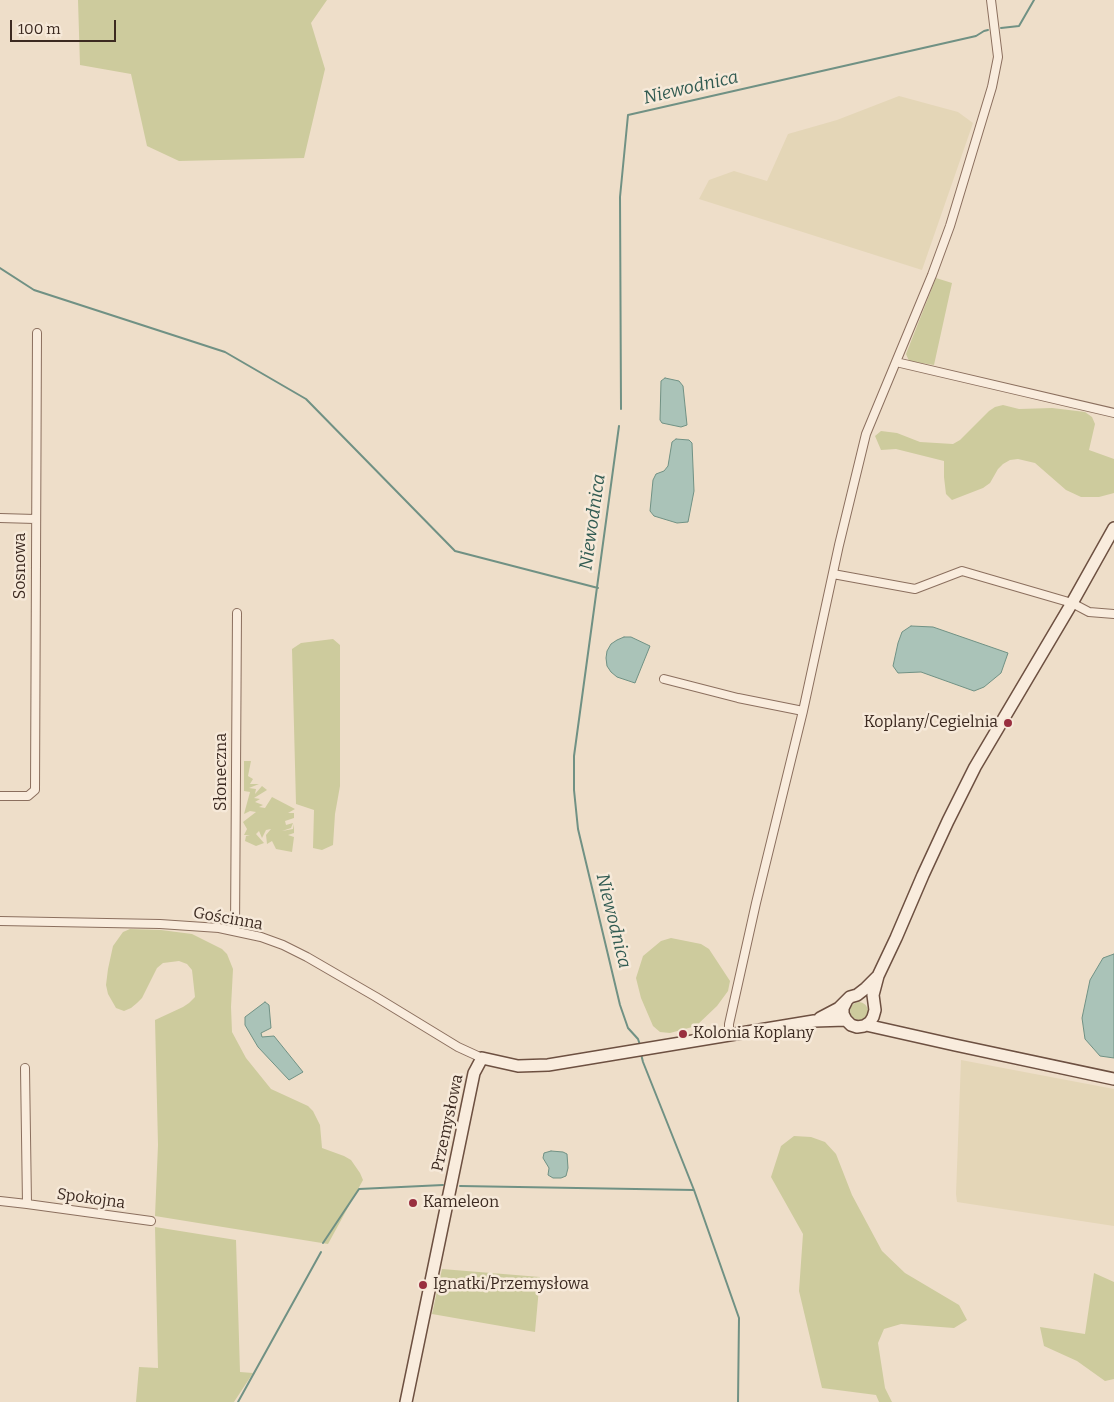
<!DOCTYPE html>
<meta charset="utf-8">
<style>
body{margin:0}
#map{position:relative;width:1114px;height:1402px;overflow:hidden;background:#eedec9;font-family:Bitter,serif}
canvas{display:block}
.scale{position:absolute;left:10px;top:20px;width:106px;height:22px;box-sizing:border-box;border:2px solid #3c2a21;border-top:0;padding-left:6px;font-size:15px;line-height:18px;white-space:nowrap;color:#3c2a21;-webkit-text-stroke:4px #f6e9d9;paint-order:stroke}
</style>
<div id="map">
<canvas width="1114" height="1402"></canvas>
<div class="scale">100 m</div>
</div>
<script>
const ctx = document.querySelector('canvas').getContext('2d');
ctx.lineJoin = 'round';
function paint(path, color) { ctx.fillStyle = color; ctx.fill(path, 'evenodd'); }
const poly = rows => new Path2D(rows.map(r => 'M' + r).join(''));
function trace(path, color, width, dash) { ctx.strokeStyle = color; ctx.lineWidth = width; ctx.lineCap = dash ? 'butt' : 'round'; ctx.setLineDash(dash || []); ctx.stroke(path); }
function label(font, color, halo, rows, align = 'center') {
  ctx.font = font + ' Bitter,serif'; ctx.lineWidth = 5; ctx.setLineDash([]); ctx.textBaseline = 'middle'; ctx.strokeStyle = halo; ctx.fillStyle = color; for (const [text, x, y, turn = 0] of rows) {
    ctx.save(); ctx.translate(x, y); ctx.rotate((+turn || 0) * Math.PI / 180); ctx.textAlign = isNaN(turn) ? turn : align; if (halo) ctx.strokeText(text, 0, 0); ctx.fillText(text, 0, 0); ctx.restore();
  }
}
paint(poly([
 [899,96,958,112,973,123,922,270,699,199,709,180,734,171,767,181,788,134,837,120],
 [961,1060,1114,1089,1114,1226,957,1202,956,1194]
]), '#e4d6b7');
paint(poly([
 [78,0,327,0,311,23,325,69,304,158,179,161,147,146,131,74,80,65],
 [936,278,952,283,934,365,909,361,906,354],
 [1003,405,1019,409,1052,408,1077,411,1085,412,1092,417,1095,424,1089,450,1114,459,1114,493,1099,497,1081,497,1066,490,1035,463,1018,459,1010,460,1003,464,998,469,990,483,983,488,952,500,946,494,944,477,944,461,896,449,881,450,875,436,881,431,897,433,920,442,953,444,960,440,989,411,995,407],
 [333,639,340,645,340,786,335,814,333,845,322,850,313,848,314,810,296,804,292,649,301,643],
 [244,761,251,761,248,776,253,779,250,784,259,784,249,788,256,789,255,794,262,786,267,790,254,798,260,799,255,802,263,805,259,807,265,808,272,797,295,809,288,813,294,813,294,818,285,821,286,825,293,823,291,828,282,831,293,829,294,824,294,833,288,835,294,837,292,852,276,849,272,841,267,844,266,835,271,829,266,830,262,838,259,831,256,834,264,843,256,846,245,841,246,836,250,835,244,835,247,829,243,822,256,812,250,811,244,814,250,792,244,791],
 [130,929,161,930,192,934,222,949,227,954,233,969,231,1007,232,1032,246,1058,271,1089,308,1106,313,1111,320,1125,322,1148,344,1156,351,1160,360,1173,363,1180,328,1244,155,1216,158,1145,155,1020,183,1007,189,1003,195,997,192,970,187,964,179,961,163,963,157,968,142,998,137,1003,131,1008,124,1011,116,1008,108,994,106,985,108,969,113,946,123,932],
 [671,938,701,944,709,949,730,981,728,991,717,1006,696,1026,670,1033,660,1032,653,1026,641,998,636,978,643,956,661,941],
 '850 1011a9 9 0 1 1 18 0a9 9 0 1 1-18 0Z',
 [794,1136,811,1137,825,1142,836,1154,852,1195,882,1251,905,1273,959,1305,967,1320,954,1328,901,1324,884,1329,878,1343,885,1388,892,1402,879,1402,876,1395,822,1388,799,1291,803,1234,771,1177,781,1146],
 [155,1227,236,1240,240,1372,253,1373,234,1402,136,1402,139,1367,158,1368],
 [442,1269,540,1277,535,1332,432,1314],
 [1094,1273,1114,1282,1114,1379,1105,1381,1077,1361,1044,1346,1040,1327,1085,1334]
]), '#cdcb9d');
const water = poly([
 [665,378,679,381,683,386,687,425,681,427,662,423,660,420,661,381,665,378],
 [676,439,689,440,692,443,694,491,688,522,677,523,654,516,650,511,653,480,656,474,664,471,668,466,672,442,676,439],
 [911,626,933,627,1008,653,1001,673,984,687,974,691,921,672,898,673,893,666,898,643,902,632,911,626],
 [624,637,631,637,650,646,635,683,617,677,611,672,607,666,606,658,607,651,611,644,617,640,624,637],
 [1114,954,1114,1058,1100,1056,1085,1039,1082,1018,1090,980,1103,958,1114,954],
 [265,1002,269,1005,271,1028,261,1033,262,1037,274,1036,303,1072,289,1080,258,1047,245,1025,245,1017,265,1002],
 [551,1151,563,1152,567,1154,568,1168,566,1176,561,1178,553,1178,548,1175,549,1168,543,1158,544,1153,551,1151]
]);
paint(water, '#aac3b8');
trace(water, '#709184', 1);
trace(poly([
 [1001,28,1019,26,1034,0],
 [0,268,34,290,225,352,306,399,455,551,598,588],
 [621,409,620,197,628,115,976,36,984,31,988,30],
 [619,426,574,756,574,790,578,829,620,1005,628,1028,638,1039,640,1045],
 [641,1054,643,1062,694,1190,739,1318,738,1402],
 [460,1186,694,1190],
 [323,1243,359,1189,443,1185],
 [238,1402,321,1252]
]), '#709184', 2);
const street = poly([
 [896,362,1114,413],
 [0,518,35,519],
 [833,574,915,589,962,571,1072,603,1089,612,1114,614],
 [664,679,738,698,803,711],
 [0,796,28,796,35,790,37,333],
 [0,921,160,924,219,928,261,937,283,945,307,957,376,997,458,1047,482,1058],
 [235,931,237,613],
 [729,1035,729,1024,756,903,803,711,839,545,866,434,932,275,950,226,992,87,998,57,991,0],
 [0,1201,27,1204,25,1068],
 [27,1204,151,1221]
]);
const secondary = poly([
 [846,1002,843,1008,843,1014,846,1020,851,1025,857,1027,864,1026,870,1022,873,1017,875,1010,873,995,878,976,896,938,923,875,948,821,975,767,1072,603,1114,528],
 [820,1018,839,1008,850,997,857,995,866,988,877,977],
 [866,1025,955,1045,1114,1079],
 [406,1402,474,1073,482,1058,518,1066,548,1065,814,1021,846,1020]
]);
trace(street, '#8b6f5e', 10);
trace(secondary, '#6d5041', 14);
trace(street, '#f9ecdd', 8);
trace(secondary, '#f9ecdd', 11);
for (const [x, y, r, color] of [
 [1008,723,5,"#992f3f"],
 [683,1034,5,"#992f3f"],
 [413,1203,5,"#992f3f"],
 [423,1285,5,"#992f3f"]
]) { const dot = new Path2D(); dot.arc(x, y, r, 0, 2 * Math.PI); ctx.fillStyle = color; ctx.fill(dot); trace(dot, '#f6e9d9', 2); }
label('16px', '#3c2a21', '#f6e9d9', [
 ["Sosnowa",21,566,-90],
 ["Słoneczna",222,772,-90],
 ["Gościnna",228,919,10],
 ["Przemysłowa",448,1123,-78],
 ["Spokojna",91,1199,8]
]);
label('16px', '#3c2a21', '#f6e9d9', [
 ["Koplany/Cegielnia",998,723,"right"],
 ["Kolonia Koplany",693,1034],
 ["Kameleon",423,1203],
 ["Ignatki/Przemysłowa",433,1285]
], 'left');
label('italic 18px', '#315b52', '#f6e9d9', [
 ["Niewodnica",691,88,-13],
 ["Niewodnica",593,522,-82],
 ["Niewodnica",613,921,76]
]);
</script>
